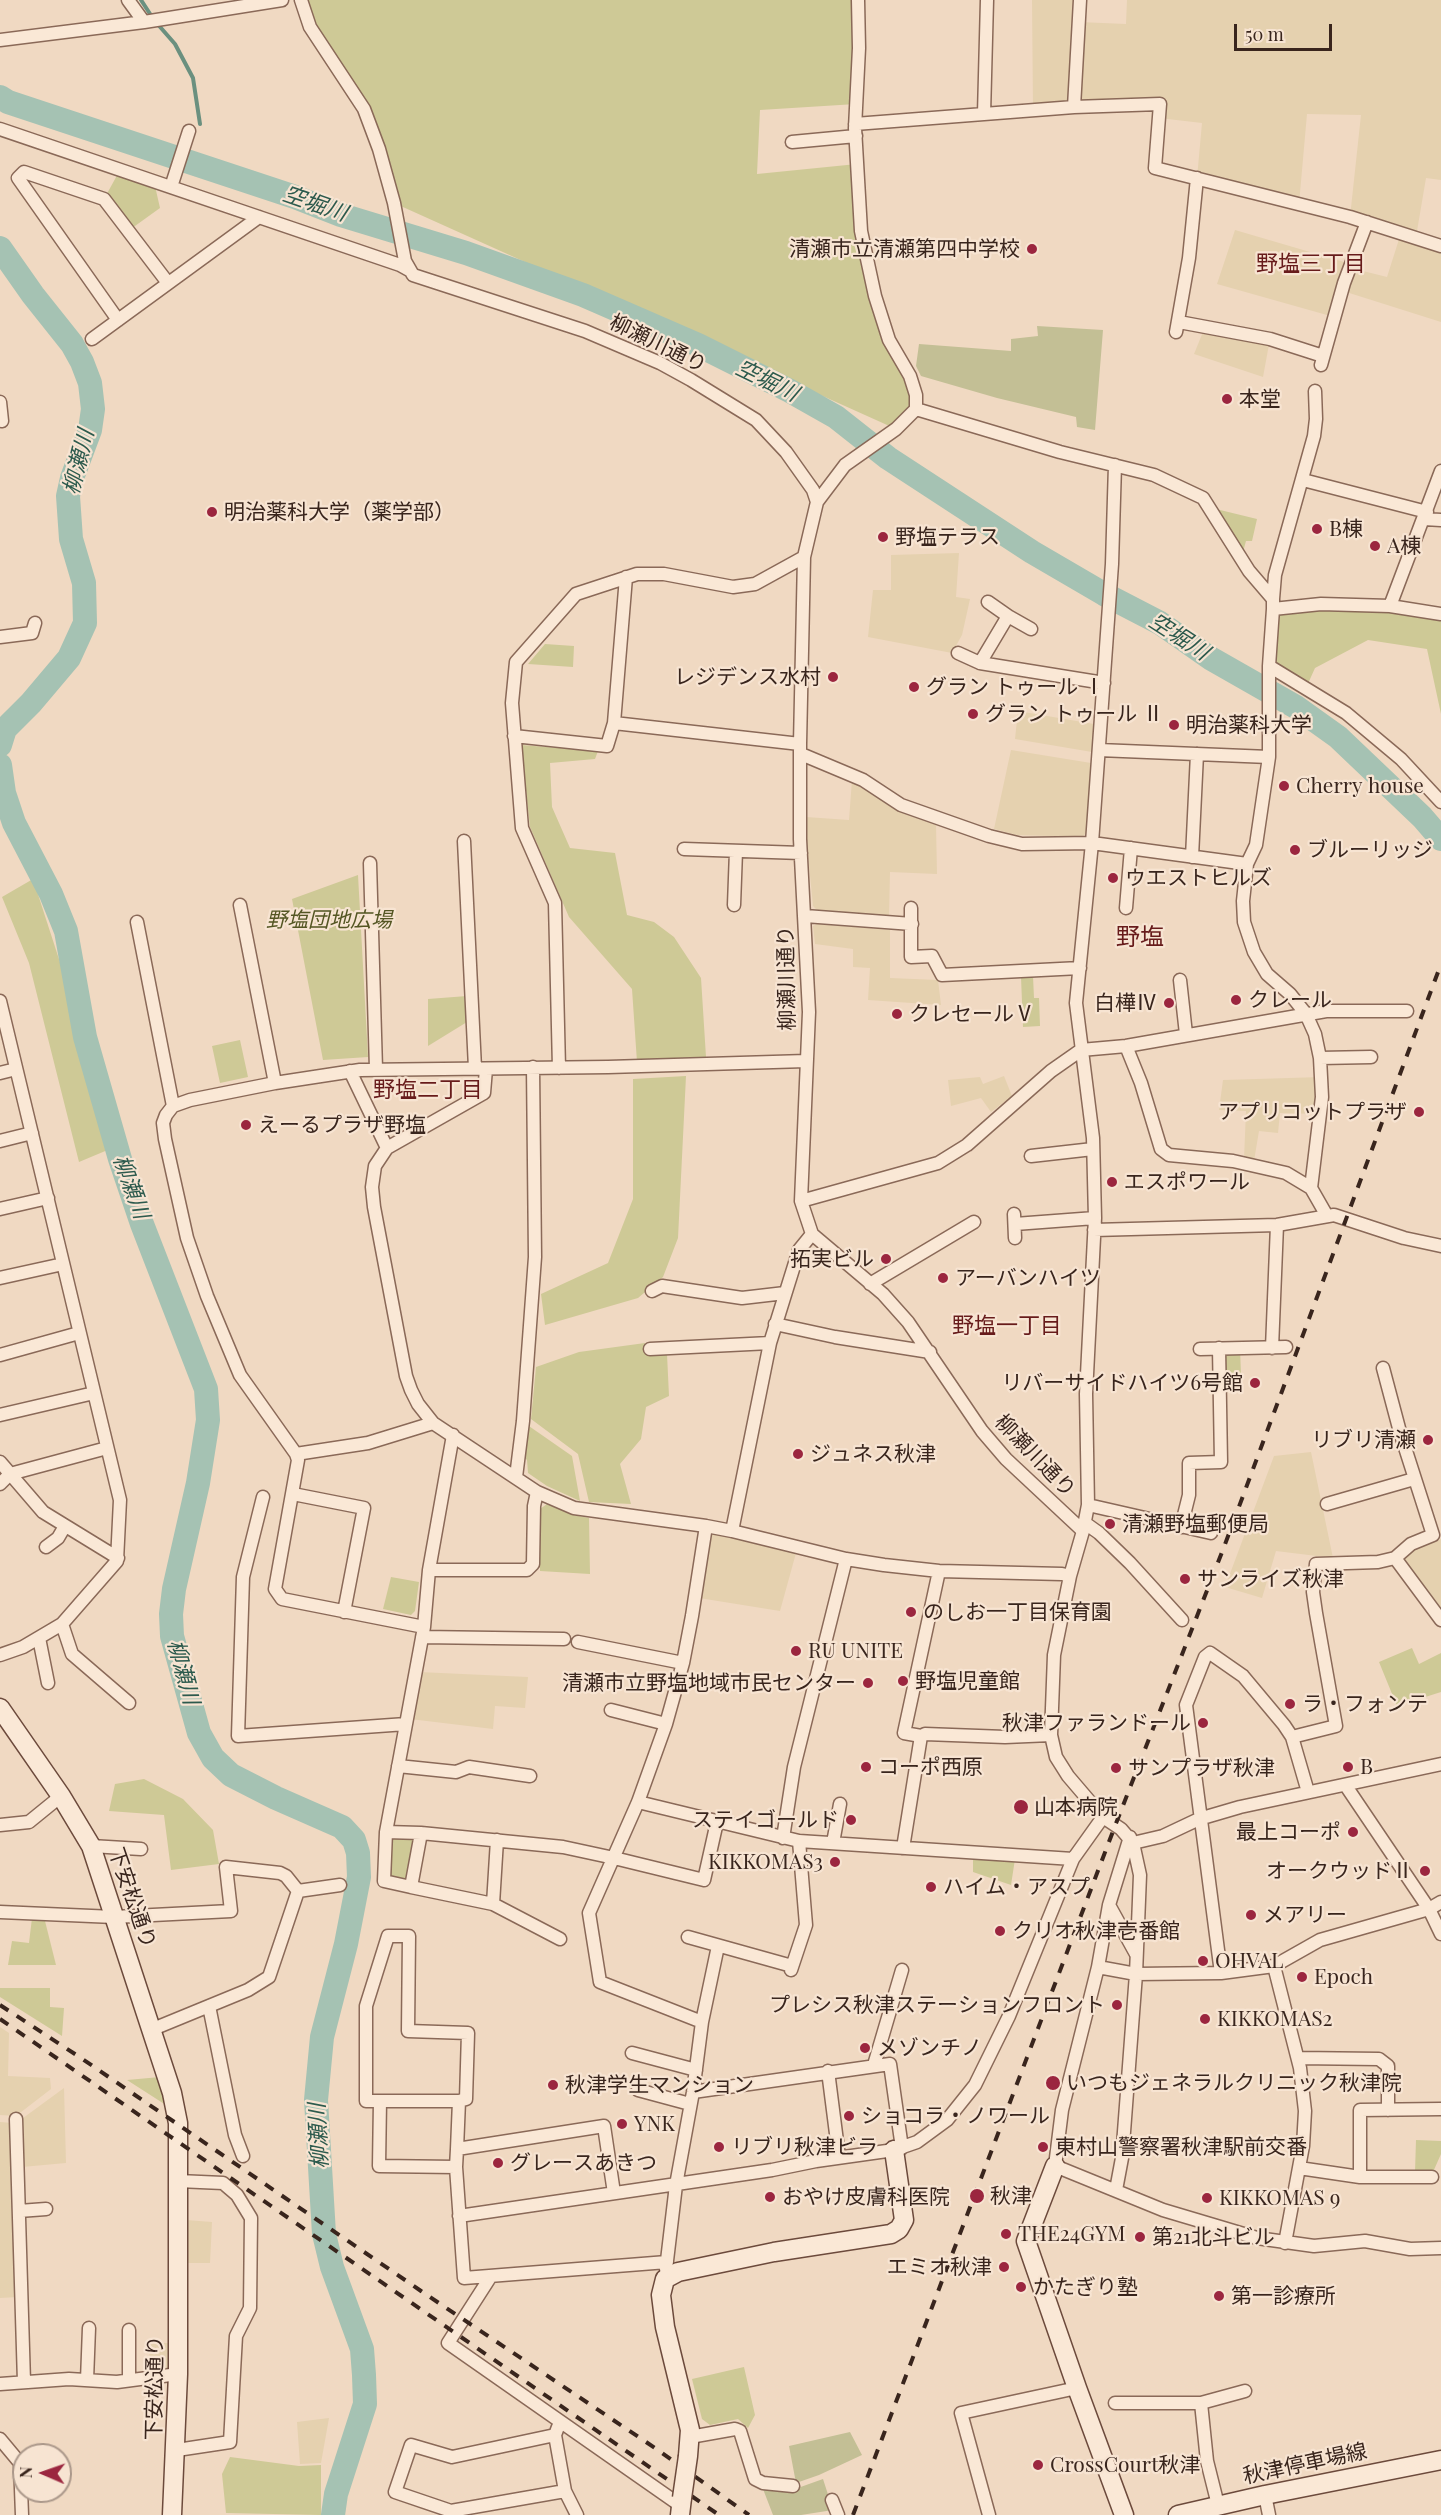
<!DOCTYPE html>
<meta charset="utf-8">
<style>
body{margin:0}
#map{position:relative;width:1441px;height:2515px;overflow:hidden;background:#f0d9c2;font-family:"Playfair Display",serif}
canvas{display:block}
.north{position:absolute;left:12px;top:2443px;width:60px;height:60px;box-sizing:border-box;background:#f7e4d2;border:2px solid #ab988a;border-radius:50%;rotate:272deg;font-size:16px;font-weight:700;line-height:24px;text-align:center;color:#39251d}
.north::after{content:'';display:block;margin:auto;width:21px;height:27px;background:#9b263f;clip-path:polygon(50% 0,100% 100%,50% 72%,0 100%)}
.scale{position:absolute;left:1234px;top:24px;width:98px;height:27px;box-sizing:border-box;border:3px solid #39251d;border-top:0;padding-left:8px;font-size:18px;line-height:21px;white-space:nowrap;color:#39251d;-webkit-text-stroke:4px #f7e4d2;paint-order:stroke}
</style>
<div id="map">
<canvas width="1441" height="2515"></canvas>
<div class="north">N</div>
<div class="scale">50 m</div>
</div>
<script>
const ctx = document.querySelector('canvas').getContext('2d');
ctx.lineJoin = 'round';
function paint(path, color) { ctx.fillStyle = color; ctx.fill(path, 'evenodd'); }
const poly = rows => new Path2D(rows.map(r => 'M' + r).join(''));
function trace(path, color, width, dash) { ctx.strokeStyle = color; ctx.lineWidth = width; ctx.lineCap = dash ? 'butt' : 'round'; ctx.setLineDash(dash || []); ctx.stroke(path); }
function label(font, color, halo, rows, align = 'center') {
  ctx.font = font + ' "Playfair Display","Noto Sans JP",serif'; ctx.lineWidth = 4.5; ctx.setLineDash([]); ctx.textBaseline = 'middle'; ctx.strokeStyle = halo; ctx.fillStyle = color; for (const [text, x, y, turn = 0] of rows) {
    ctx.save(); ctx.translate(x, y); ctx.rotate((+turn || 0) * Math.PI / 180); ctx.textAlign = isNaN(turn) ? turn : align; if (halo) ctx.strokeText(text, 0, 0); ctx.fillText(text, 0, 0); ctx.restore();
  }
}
paint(poly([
 [1032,0,1080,0,1079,22,1126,24,1127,0,1441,0,1441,180,1426,178,1416,237,1441,246,1441,322,1343,291,1334,317,1217,284,1235,230,1351,264,1351,268,1387,277,1401,233,1350,217,1361,115,1307,114,1299,204,1197,178,1202,123,1159,118,1160,105,1033,110],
 [1205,327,1270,339,1263,377,1194,354],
 [959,553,956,597,970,599,962,635,952,653,868,637,873,590,891,590,891,555],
 [1018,711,1094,724,1092,752,1015,739],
 [1011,750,1091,763,1087,832,1082,837,1017,835,994,829],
 [852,780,905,814,936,825,937,874,890,872,889,917,818,911,813,906,806,834,806,817,849,820],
 [817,924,890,930,890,978,938,980,941,1005,868,1000,870,968,853,967,853,949,815,944,813,926],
 [1004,1076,1012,1096,991,1112,981,1098,951,1106,948,1080,980,1077,983,1084],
 [1322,1077,1320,1114,1280,1113,1278,1133,1259,1131,1254,1161,1244,1159,1246,1111,1219,1110,1223,1080],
 [1311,1452,1333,1558,1276,1551,1262,1598,1225,1587,1274,1456],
 [714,1533,796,1553,780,1611,699,1598,708,1538],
 [1441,1539,1441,1611,1405,1560,1411,1551],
 [419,1672,528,1677,525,1708,495,1706,493,1729,410,1719],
 [0,2027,9,2033,8,2076,50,2078,51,2089,16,2116,0,2115],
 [64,2088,66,2163,22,2167,19,2121],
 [0,2122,13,2123,18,2297,0,2298],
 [186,2220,212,2222,210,2263,186,2263],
 [149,2343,171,2343,171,2368,167,2373,150,2374],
 [329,2418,321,2463,300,2464,297,2422]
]), '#e5d1af');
paint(poly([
 [301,0,858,0,856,104,760,110,757,174,857,164,875,296,910,376,916,409,896,429,394,203,379,149],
 [120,170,155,186,160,208,128,231,104,199],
 [1216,509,1257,519,1252,541,1246,541,1243,552],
 [1321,604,1441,614,1441,714,1427,649,1368,640,1315,668,1306,688,1269,666,1273,609],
 [545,644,574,646,573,667,528,664],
 [521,745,598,751,595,759,550,763,552,807,570,848,615,853,627,915,654,922,674,937,701,978,706,1057,637,1062,632,989,569,917,530,827],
 [358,875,368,1057,323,1060,292,899],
 [33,879,68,987,110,1149,79,1162,29,963,2,897],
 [1033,976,1034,998,1039,998,1040,1026,1023,1027,1021,977],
 [467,996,467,1022,428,1046,428,999],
 [240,1040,248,1077,220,1083,212,1046],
 [686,1076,678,1238,663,1277,638,1298,545,1325,541,1294,608,1263,633,1199,633,1079],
 [645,1343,645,1354,667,1354,669,1396,646,1407,641,1439,620,1464,631,1504,589,1502,578,1454,531,1419,536,1367,579,1352],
 [1219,1348,1240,1348,1241,1375,1219,1376],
 [526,1424,572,1456,580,1501,547,1486,528,1473,527,1460,523,1456],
 [547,1504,573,1515,589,1518,590,1574,540,1571,540,1509],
 [391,1577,419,1582,415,1611,411,1615,383,1609],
 [1412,1648,1419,1664,1441,1653,1441,1692,1397,1706,1379,1662],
 [144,1779,183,1799,213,1830,219,1864,171,1870,164,1815,109,1811,115,1784],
 [386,1832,421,1833,411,1887,384,1881],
 [973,1857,1015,1859,1011,1885,973,1872],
 [44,1917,56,1965,8,1965,12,1941,29,1943,32,1918],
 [0,1988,50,1988,50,2007,64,2008,62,2036,0,1997],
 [160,2077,169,2107,127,2080],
 [1416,2140,1441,2141,1441,2154,1433,2172,1415,2172],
 [744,2367,755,2415,748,2428,738,2419,710,2425,702,2419,692,2379],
 [230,2457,299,2466,321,2465,321,2515,226,2513,222,2474]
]), '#cec996');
paint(poly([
 [1037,326,1103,330,1095,430,1077,427,1076,417,997,398,921,376,916,366,919,344,1011,351,1011,339,1038,336],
 [850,2432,862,2455,819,2475,796,2483,789,2446],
 [823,2479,833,2510,801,2515,773,2515,763,2489,795,2489]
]), '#c3bf95');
trace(poly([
 [141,0,154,20,175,44,193,78,200,124]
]), '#6b907f', 4);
trace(poly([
 [0,97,8,102,295,197,341,215,466,253,583,295,698,345,790,391,836,417,888,458,1032,552,1104,594,1160,623,1210,658,1296,707,1338,737,1422,817,1441,839],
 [0,248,33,295,72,344,82,362,90,383,93,409,90,430,72,478,68,496,71,539,84,583,85,623,69,658,31,703,5,729,0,745],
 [0,765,4,793,14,823,51,894,66,931,85,1037,120,1159,142,1224,206,1389,208,1420,198,1483,174,1589,171,1614,172,1636,199,1733,213,1758,231,1775,276,1798,342,1827,354,1840,358,1853,359,1877,346,1944,322,2037,316,2100,324,2234,332,2267,362,2349,364,2375,365,2404,336,2494,333,2515]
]), '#a5c2b3', 24);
const street = poly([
 [128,0,144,22],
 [301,0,310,27,364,109,379,149,394,203,405,261,413,275,585,331,660,363,691,380,756,420,786,452,813,490,817,502,804,557,800,744,800,839,809,1012,801,1201,812,1234,883,1294,908,1322,982,1431,1006,1459,1083,1531,1070,1576,1054,1655,1051,1735,1056,1757,1068,1776,1103,1817],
 [0,40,144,22,282,0],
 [1074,107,1080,0],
 [984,114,987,0],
 [855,124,1074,107,1160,104,1155,168,1350,217,1441,246],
 [0,129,400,265,409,270],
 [792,142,856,136],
 [171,187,189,131],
 [118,320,18,178,24,172,104,199,168,283],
 [1179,322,1270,339,1323,356],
 [1176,332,1189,258,1197,178],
 [92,339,259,217],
 [1321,365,1344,283,1367,222],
 [0,402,2,421],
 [916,409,1060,452,1154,475,1203,498,1249,571,1273,599,1273,609],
 [1303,480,1427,512],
 [817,502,845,465,896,429,916,409,916,395,910,376,889,340,875,296,861,231,855,128,859,48,858,0],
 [1424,519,1441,520],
 [1273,599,1275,575,1314,436,1316,419,1315,391],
 [1390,606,1441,614],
 [1008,616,1031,629],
 [0,637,32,633,35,623],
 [958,653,980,663,1104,683],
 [980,663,1008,616,988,602],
 [1269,666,1346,713,1401,759,1441,802],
 [614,723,626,577],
 [514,736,607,746,614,723,800,744],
 [1099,750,1269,757],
 [801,754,863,780,901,805,989,836,1022,844,1092,843,1112,564,1115,465],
 [464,841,475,1068],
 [684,849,801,853],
 [1192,857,1197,754],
 [370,863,376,1069],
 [1247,864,1243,901,1244,922,1254,952,1267,974,1290,994,1306,1014,1315,1034,1320,1058,1322,1097,1311,1188],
 [240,905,275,1083],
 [734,905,736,851],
 [911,908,911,957,932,956,942,975,1080,968],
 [1126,908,1131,848],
 [805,916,912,924],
 [137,922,173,1106],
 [1180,980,1186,1034],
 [0,1001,120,1500,117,1561,62,1624,23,1647,0,1655],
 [1126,1046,1141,1083,1161,1149,1169,1155,1233,1161,1286,1173,1311,1188,1327,1216],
 [1320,1058,1371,1057],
 [559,1068,555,903,522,828,512,703,516,662,576,594,637,574,664,574,733,587,755,584,804,557],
 [486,1069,484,1093,387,1148,375,1166,372,1187,374,1207,406,1376,411,1390,418,1404,433,1423,537,1492,574,1508,706,1526],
 [350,1071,387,1148],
 [0,1073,16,1069],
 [0,1141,32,1133],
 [1031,1156,1093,1149],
 [801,1201,938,1163,967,1145,1051,1071,1081,1050,1126,1046,1326,1011,1407,1011],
 [0,1209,48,1198],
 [1014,1214,1015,1238],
 [1015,1224,1095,1218],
 [1094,1230,1277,1225,1334,1215,1404,1238,1441,1246],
 [0,1278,63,1264],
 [870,1284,974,1222],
 [652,1291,662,1286,742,1298,785,1293],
 [775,1324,835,1337,930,1352],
 [1272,1348,1277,1225],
 [650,1349,770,1343],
 [1200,1349,1286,1347],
 [0,1355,79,1333],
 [1383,1368,1400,1432,1433,1535,1411,1544,1395,1558],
 [0,1415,94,1393],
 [453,1435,429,1570,424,1627,386,1832,421,1833,563,1847,614,1858,704,1880,717,1822],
 [296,1454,368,1443,433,1423],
 [0,1462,43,1512,118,1558],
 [516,1477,523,1421,535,1257,533,1067],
 [0,1484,10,1474,107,1448],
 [293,1494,364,1508,344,1612],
 [263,1497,243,1577,238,1736,406,1724],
 [1327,1504,1414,1479],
 [1088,1505,1211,1533],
 [1085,1523,1099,1533,1130,1563,1182,1620],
 [1181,1527,1189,1495,1189,1463,1221,1462,1219,1348],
 [732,1531,846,1559,884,1565,939,1571,1062,1574,1070,1576],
 [1083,1531,1088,1505,1086,1394,1095,1218,1093,1138,1076,1003,1092,843,1247,864,1256,845,1269,757,1269,666,1273,609,1321,604,1390,606,1441,471],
 [46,1547,58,1538,65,1526],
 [429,1570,527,1570,533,1564,534,1506,537,1492],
 [62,1624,72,1654,129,1703],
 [424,1627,282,1599,275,1589,298,1460,296,1454,240,1375,207,1296,187,1238,165,1139,163,1123,166,1115,173,1106,190,1100,275,1083,360,1070,608,1067,806,1061],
 [422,1637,564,1639],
 [39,1638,48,1683],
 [578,1642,683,1663],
 [611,1710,666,1724],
 [921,1736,925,1734,1005,1737,1051,1735],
 [1292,1737,1336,1726,1316,1613,1313,1592,1316,1564,1378,1562,1395,1558,1441,1620],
 [398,1766,456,1772,469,1767,530,1776],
 [1346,1786,1429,1909,1441,1934],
 [638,1802,799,1841,1073,1859,1103,1817,1121,1829,1133,1843,1163,1836,1199,1819,1240,1807,1441,1764],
 [0,1825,29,1822,61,1796],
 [386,1832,384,1881,411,1887],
 [421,1833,411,1887,493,1904,560,1939],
 [1130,1837,1109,1905,1098,1967,1062,2110,1055,2166,1163,2210,1257,2238,1314,2246,1365,2241,1410,2249,1441,2248],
 [783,1838,794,1767,846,1559],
 [833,1843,840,1804],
 [1133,1843,1140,1875,1136,1974,1221,1973,1274,1966,1320,1940,1429,1909,1441,1902],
 [91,1846,141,1849],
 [903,1848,921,1736,904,1733,939,1571],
 [493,1904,497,1840],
 [1109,1905,1136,1954],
 [0,1912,114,1917,231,1911,226,1867,280,1873,286,1876,298,1891,340,1885],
 [688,1937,792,1966],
 [1274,1966,1300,2068,1305,2111,1303,2146,1285,2243],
 [1098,1967,1136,1974,1122,2158,1116,2190],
 [791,1970,806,1925,799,1841],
 [1221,1973,1186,1705,1205,1657,1210,1653,1243,1676,1284,1725,1292,1737,1308,1792],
 [209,2006,235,2135,243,2156],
 [702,2022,600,1982,589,1913,638,1802,666,1724,683,1663,692,1616,706,1526,732,1531,770,1343,799,1250,812,1234],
 [153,2029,248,1990,269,1977,298,1891],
 [632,2053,696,2070],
 [1298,2058,1379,2059,1388,2066,1388,2110],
 [874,2065,902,1970],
 [828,2071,839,2157],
 [638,2090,690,2104],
 [693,2092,890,2064,902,2148],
 [380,2101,366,2101,366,2006,388,1936,409,1936,408,2031,468,2033,466,2099,459,2101,457,2149],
 [16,2119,24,2382],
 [456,2167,379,2166,380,2101,459,2101],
 [1299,2168,1360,2177,1432,2177],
 [1360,2177,1360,2110,1441,2109],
 [614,2193,604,2126,457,2149,456,2167,464,2278,667,2262],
 [19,2211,46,2209],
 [459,2216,772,2170,816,2161,894,2150,917,2142,947,2120,975,2085,1009,2016,1073,1859],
 [666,2269,676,2185,693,2092,702,2022,718,1946],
 [491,2276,448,2343,677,2503],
 [129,2330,129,2380],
 [87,2380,89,2328],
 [0,2384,69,2379,117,2382,178,2374],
 [1115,2403,1201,2403,1207,2461,1218,2505],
 [1201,2403,1245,2391],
 [558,2427,555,2435,565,2491,577,2515],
 [555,2435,452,2457,411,2445,395,2492,451,2511,565,2491],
 [690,2437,735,2429,740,2431,755,2479,763,2483,793,2486],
 [0,2439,20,2463,22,2515],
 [177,2450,230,2442,236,2336,250,2308,251,2218,237,2195,223,2183,178,2181],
 [1265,2495,1269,2515],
 [832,2500,838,2515],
 [989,2515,961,2413,1077,2388]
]);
const secondary = poly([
 [0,1708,61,1796,91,1846,172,2093,178,2123,178,2374,172,2515],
 [1055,2166,1026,2241,1077,2388,1124,2515],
 [688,2456,690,2430,665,2327,661,2295,665,2279,678,2272,774,2252,891,2234,899,2229,904,2220,894,2150],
 [680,2515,682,2498],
 [1178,2515,1265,2495,1441,2460]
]);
trace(street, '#8a6958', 15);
trace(secondary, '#6c4a3c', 21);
trace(street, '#fae8d6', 12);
trace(secondary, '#fae8d6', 18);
trace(poly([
 [0,2005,81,2058,421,2291,655,2448,749,2515],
 [0,2019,719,2515],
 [853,2515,1115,1826,1224,1547,1441,964]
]), '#39251d', 4, [10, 10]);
const secondaryBridge = poly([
 [682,2498,688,2456]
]);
trace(secondaryBridge, '#6c4a3c', 21, []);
trace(secondaryBridge, '#fae8d6', 18);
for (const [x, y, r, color] of [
 [1032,249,6,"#9b263f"],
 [1227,399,6,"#9b263f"],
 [212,512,6,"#9b263f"],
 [1317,529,6,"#9b263f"],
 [883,537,6,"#9b263f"],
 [1375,546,6,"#9b263f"],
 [833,677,6,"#9b263f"],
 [914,687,6,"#9b263f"],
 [973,714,6,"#9b263f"],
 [1174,725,6,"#9b263f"],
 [1284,786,6,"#9b263f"],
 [1295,850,6,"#9b263f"],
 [1113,878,6,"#9b263f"],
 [1236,1000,6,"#9b263f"],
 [1169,1003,6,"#9b263f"],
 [897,1014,6,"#9b263f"],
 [1419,1112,6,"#9b263f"],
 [246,1125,6,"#9b263f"],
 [1112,1182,6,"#9b263f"],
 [886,1259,6,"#9b263f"],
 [943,1278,6,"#9b263f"],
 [1255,1383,6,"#9b263f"],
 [1428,1440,6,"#9b263f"],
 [798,1454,6,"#9b263f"],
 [1110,1524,6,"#9b263f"],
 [1185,1579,6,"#9b263f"],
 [911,1612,6,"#9b263f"],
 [796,1651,6,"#9b263f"],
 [903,1681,6,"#9b263f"],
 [868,1683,6,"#9b263f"],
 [1290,1704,6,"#9b263f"],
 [1203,1723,6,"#9b263f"],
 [866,1767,6,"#9b263f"],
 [1348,1767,6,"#9b263f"],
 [1116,1768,6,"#9b263f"],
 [1021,1807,8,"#9b263f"],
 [851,1820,6,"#9b263f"],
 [1353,1832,6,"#9b263f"],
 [835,1862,6,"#9b263f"],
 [1425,1871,6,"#9b263f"],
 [931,1887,6,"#9b263f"],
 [1251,1915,6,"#9b263f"],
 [1000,1931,6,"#9b263f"],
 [1203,1961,6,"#9b263f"],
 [1302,1977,6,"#9b263f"],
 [1117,2005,6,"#9b263f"],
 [1205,2019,6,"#9b263f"],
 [865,2048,6,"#9b263f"],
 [1053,2083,8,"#9b263f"],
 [553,2085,6,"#9b263f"],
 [849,2116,6,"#9b263f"],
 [622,2124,6,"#9b263f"],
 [719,2147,6,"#9b263f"],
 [1043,2147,6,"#9b263f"],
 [498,2163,6,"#9b263f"],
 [977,2196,8,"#9b263f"],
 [770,2197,6,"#9b263f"],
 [1207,2198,6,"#9b263f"],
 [1006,2234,6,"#9b263f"],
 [1140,2237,6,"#9b263f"],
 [1004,2267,6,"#9b263f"],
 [1021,2287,6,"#9b263f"],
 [1219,2296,6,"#9b263f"],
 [1038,2465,6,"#9b263f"]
]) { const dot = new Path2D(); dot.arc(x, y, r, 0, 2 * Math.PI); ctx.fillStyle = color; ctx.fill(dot); trace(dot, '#f7e4d2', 2); }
label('21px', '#39251d', '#f7e4d2', [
 ["清瀬市立清瀬第四中学校",1020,249,"right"],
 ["本堂",1239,399],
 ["明治薬科大学（薬学部）",224,512],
 ["B棟",1329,529],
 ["野塩テラス",895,537],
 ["A棟",1387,546],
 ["レジデンス水村",821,677,"right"],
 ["グラン トゥール Ⅰ",926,687],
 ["グラン トゥール Ⅱ",985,714],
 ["明治薬科大学",1186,725],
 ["Cherry house",1296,786],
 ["ブルーリッジ",1307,850],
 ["ウエストヒルズ",1125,878],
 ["クレール",1248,1000],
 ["白樺Ⅳ",1157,1003,"right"],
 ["クレセールⅤ",909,1014],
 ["アプリコットプラザ",1407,1112,"right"],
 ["えーるプラザ野塩",258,1125],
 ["エスポワール",1124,1182],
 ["拓実ビル",874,1259,"right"],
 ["アーバンハイツ",955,1278],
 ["リバーサイドハイツ6号館",1243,1383,"right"],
 ["リブリ清瀬",1416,1440,"right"],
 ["ジュネス秋津",810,1454],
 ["清瀬野塩郵便局",1122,1524],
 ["サンライズ秋津",1197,1579],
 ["のしお一丁目保育園",923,1612],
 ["RU UNITE",808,1651],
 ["野塩児童館",915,1681],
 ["清瀬市立野塩地域市民センター",856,1683,"right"],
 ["ラ・フォンテ",1302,1704],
 ["秋津ファランドール",1191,1723,"right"],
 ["コーポ西原",878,1767],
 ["B",1360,1767],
 ["サンプラザ秋津",1128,1768],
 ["山本病院",1034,1807],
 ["ステイゴールド",839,1820,"right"],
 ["最上コーポ",1341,1832,"right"],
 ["KIKKOMAS3",823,1862,"right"],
 ["オークウッドⅡ",1413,1871,"right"],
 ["ハイム・アスプ",943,1887],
 ["メアリー",1263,1915],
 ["クリオ秋津壱番館",1012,1931],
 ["OHVAL",1215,1961],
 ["Epoch",1314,1977],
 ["プレシス秋津ステーションフロント",1105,2005,"right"],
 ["KIKKOMAS2",1217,2019],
 ["メゾンチノ",877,2048],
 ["いつもジェネラルクリニック秋津院",1066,2083],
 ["秋津学生マンション",565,2085],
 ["ショコラ・ノワール",861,2116],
 ["YNK",634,2124],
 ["リブリ秋津ビラ",731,2147],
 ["東村山警察署秋津駅前交番",1055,2147],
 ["グレースあきつ",510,2163],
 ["秋津",990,2196],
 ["おやけ皮膚科医院",782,2197],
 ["KIKKOMAS 9",1219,2198],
 ["THE24GYM",1018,2234],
 ["第21北斗ビル",1152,2237],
 ["エミオ秋津",992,2267,"right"],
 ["かたぎり塾",1033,2287],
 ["第一診療所",1231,2296],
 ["CrossCourt秋津",1050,2465]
], 'left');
label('21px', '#39251d', '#f7e4d2', [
 ["柳瀬川通り",658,344,26],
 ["柳瀬川通り",787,978,-91],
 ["柳瀬川通り",1035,1456,46],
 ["下安松通り",132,1898,71],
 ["下安松通り",155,2388,-89],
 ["秋津停車場線",1305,2464,-12]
]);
label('italic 21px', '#545623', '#f7e4d2', [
 ["野塩団地広場",329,920]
]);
label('italic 22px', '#2c5a4d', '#f7e4d2', [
 ["空堀川",315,204,19],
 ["空堀川",767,381,26],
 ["柳瀬川",79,462,-76],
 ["空堀川",1179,637,33],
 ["柳瀬川",131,1187,70],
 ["柳瀬川",183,1672,75],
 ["柳瀬川",319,2136,-93]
]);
label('22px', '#671b1b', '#f7e4d2', [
 ["野塩三丁目",1311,264],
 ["野塩二丁目",428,1090],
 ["野塩一丁目",1007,1326]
]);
label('24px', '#671b1b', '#f7e4d2', [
 ["野塩",1140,938]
]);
</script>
